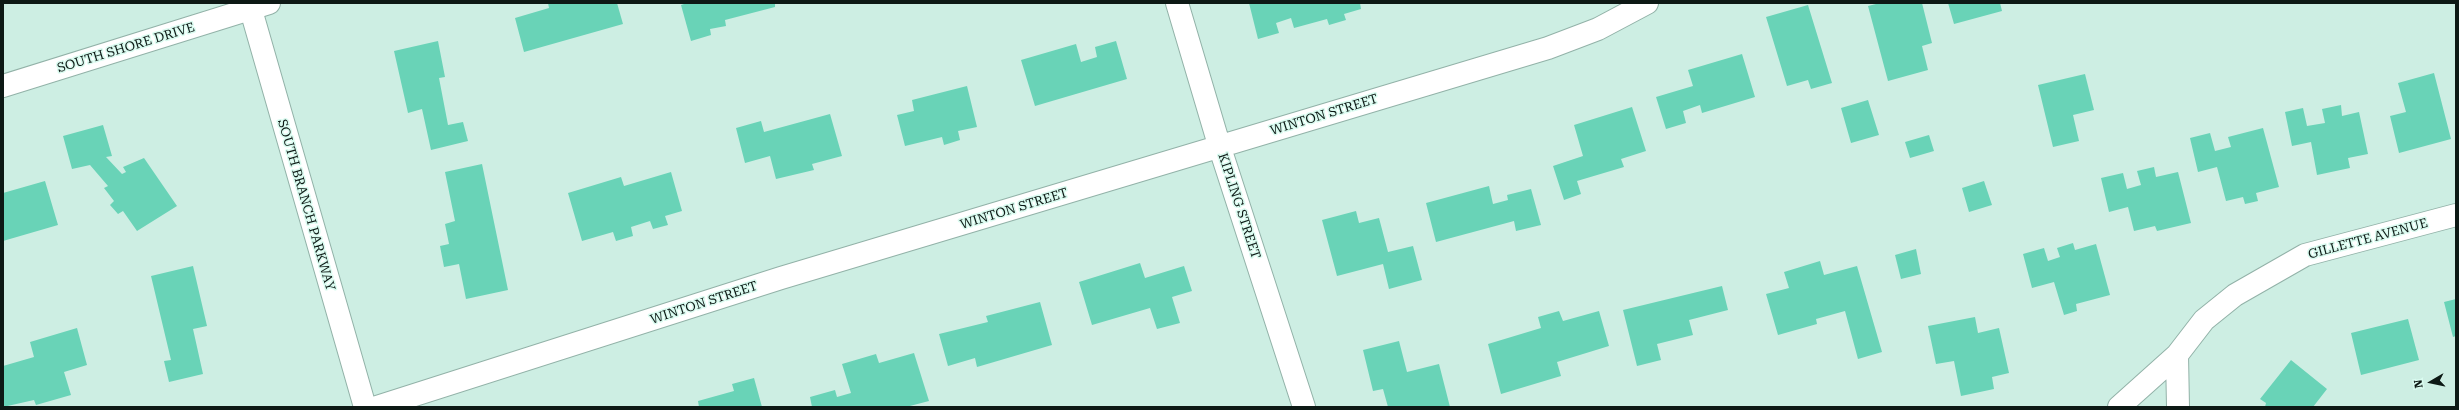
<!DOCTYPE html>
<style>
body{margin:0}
#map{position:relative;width:2459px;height:410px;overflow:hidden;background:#cdeee3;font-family:"Roboto Serif",serif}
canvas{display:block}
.frame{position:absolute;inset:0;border:4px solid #0d1915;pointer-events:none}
.north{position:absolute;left:2411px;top:362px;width:40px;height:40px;-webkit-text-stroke:3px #dafbf0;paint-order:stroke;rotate:261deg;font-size:11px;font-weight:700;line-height:16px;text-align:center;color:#0d1915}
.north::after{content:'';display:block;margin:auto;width:14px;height:18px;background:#0d1915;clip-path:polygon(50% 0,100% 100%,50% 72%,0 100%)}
</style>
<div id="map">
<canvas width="2459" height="410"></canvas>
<div class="frame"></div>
<div class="north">N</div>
</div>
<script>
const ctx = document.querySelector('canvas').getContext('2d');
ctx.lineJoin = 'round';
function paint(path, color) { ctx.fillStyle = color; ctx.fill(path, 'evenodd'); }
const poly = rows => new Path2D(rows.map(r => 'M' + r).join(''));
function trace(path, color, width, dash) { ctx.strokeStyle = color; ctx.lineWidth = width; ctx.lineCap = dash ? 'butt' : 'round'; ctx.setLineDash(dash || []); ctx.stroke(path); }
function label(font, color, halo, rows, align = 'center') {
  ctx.font = font + ' "Roboto Serif",serif'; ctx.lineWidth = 3; ctx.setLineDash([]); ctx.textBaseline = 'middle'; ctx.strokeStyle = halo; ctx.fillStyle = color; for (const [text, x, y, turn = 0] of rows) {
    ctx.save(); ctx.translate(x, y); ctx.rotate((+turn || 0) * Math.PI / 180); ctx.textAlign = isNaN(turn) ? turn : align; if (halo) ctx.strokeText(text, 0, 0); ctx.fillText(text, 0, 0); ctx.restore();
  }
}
paint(poly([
 [548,3,617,3,623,24,524,52,515,18,549,8],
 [687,3,775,3,775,7,725,20,726,26,710,29,711,35,691,41,681,5],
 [1249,3,1360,3,1361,9,1344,14,1346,20,1329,25,1327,19,1294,28,1291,18,1276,23,1279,33,1258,39],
 [1880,3,1922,3,1932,43,1922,46,1928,70,1888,81,1868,6],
 [1948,3,2000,3,2002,11,1954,24],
 [1808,5,1832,83,1811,89,1808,80,1787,86,1766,17],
 [438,41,445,77,439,78,448,125,463,122,468,141,431,150,422,109,408,113,394,51],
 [1116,41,1127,79,1035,106,1021,60,1076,44,1081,62,1097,57,1095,47],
 [1742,54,1755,97,1702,113,1700,105,1683,111,1686,123,1666,129,1656,97,1693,86,1688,70],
 [2434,73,2451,139,2399,153,2390,116,2406,112,2398,83],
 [2085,74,2094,110,2073,115,2079,141,2053,147,2038,85],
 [967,86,977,127,958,131,960,140,944,145,942,137,905,146,897,115,914,111,912,100],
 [1868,100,1879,135,1851,143,1841,108],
 [2341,105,2342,116,2359,112,2368,154,2348,158,2350,168,2317,175,2311,142,2292,146,2285,112,2303,108,2307,126,2325,123,2322,109],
 [1632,107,1646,151,1621,159,1624,167,1577,181,1581,194,1564,200,1553,166,1583,156,1574,125],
 [830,114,842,156,812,164,814,170,776,179,770,156,745,163,736,128,761,121,764,132],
 [103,125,112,156,106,157,122,174,126,172,123,167,144,158,177,206,137,231,123,211,118,214,110,205,114,201,104,188,108,186,90,165,72,169,63,136],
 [2263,128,2279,187,2256,193,2258,201,2245,204,2243,197,2226,201,2217,167,2198,172,2190,138,2210,133,2215,151,2231,147,2228,137],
 [1929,135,1934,151,1910,158,1905,142],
 [482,164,508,290,466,299,459,264,444,267,440,246,449,244,445,224,455,221,445,172],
 [2154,167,2156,177,2178,172,2191,223,2157,231,2155,226,2134,231,2128,207,2109,212,2101,178,2123,173,2127,189,2141,185,2137,171],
 [671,172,682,211,665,216,668,225,653,229,650,221,631,227,633,236,616,241,613,232,582,241,568,193,621,177,624,186],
 [45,181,58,225,3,241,3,193],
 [1984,181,1992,205,1969,212,1962,188],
 [1489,186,1493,204,1508,200,1507,195,1531,189,1541,225,1516,231,1514,221,1436,242,1426,203],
 [1356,211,1359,223,1379,218,1388,252,1413,246,1422,280,1389,289,1383,264,1337,276,1322,220],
 [2073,243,2075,250,2096,244,2110,295,2076,304,2077,311,2064,315,2054,282,2032,288,2023,254,2044,248,2048,261,2060,257,2057,248],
 [1916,249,1921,274,1901,279,1895,255],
 [1820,261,1824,275,1857,266,1882,352,1858,359,1845,311,1816,319,1817,324,1778,335,1766,294,1789,288,1784,272],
 [1140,263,1145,278,1184,266,1192,291,1172,297,1180,323,1157,329,1150,308,1092,325,1079,282],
 [193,266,207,326,193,329,203,374,169,382,164,361,171,360,151,276],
 [1722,286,1728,310,1689,320,1693,335,1657,344,1661,360,1637,366,1623,310],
 [2456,299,2456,336,2453,337,2444,302],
 [1040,302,1052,345,977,367,975,358,948,366,939,334,988,322,986,316],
 [1559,311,1563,321,1599,311,1609,346,1557,362,1561,376,1501,394,1488,344,1541,328,1538,317],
 [1975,317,1978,333,1999,328,2009,373,1992,377,1994,389,1961,396,1954,361,1936,364,1928,326],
 [2408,319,2419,360,2361,375,2351,333],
 [77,328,87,365,64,372,71,395,36,405,34,400,3,407,3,366,34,357,30,342],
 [1399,341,1407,372,1439,364,1450,407,1388,407,1383,389,1373,391,1363,350],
 [914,353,929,401,906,407,812,407,810,397,835,390,837,397,851,393,842,364,876,354,879,363],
 [2291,360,2327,389,2313,407,2265,407,2266,403,2260,399],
 [754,378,762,407,699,407,698,401,734,391,732,384]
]), '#69d3b7');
const minor = poly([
 [1177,3,1220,148,1304,407],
 [3,86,250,9],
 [2177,355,2178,407],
 [377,407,781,278,1548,48,1598,29,1647,3],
 [2119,407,2177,355,2204,320,2235,295,2305,255,2456,215]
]);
const tertiary = poly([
 [250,9,269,3]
]);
const secondary = poly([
 [249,3,365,407]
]);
trace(minor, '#92b2a8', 24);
trace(tertiary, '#92b2a8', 24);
trace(secondary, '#92b2a8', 24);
trace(minor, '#fff', 22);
trace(tertiary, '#fff', 22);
trace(secondary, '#fff', 22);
label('13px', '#0d1915', '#dafbf0', [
 ["SOUTH SHORE DRIVE",126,48,-17],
 ["WINTON STREET",1324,115,-17],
 ["SOUTH BRANCH PARKWAY",306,205,74],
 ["KIPLING STREET",1239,206,72],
 ["WINTON STREET",1014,209,-17],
 ["GILLETTE AVENUE",2368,239,-15],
 ["WINTON STREET",704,303,-18]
]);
</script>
